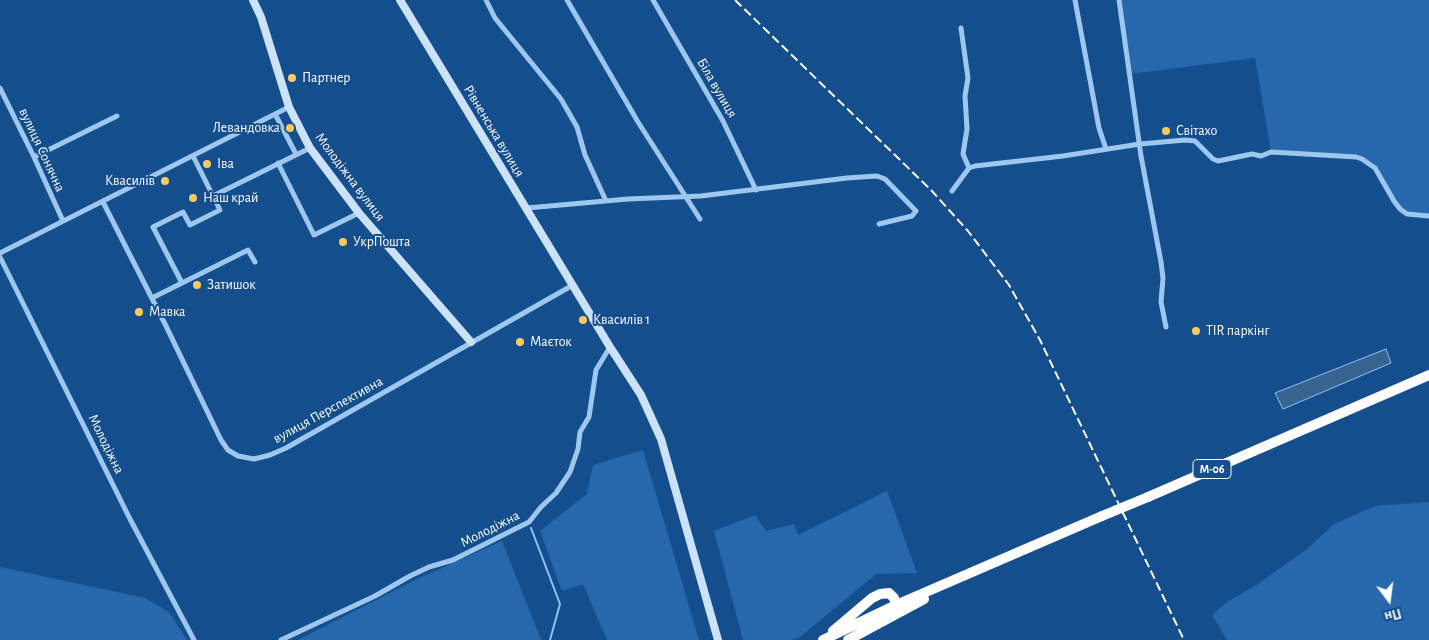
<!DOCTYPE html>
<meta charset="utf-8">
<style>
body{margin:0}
#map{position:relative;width:1429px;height:640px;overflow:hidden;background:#154e8d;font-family:"Alegreya Sans",sans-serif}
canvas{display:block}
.north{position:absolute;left:1364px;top:575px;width:50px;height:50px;-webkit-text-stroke:4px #154e8d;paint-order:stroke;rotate:165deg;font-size:14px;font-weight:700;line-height:20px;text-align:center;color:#fff}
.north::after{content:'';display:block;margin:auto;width:18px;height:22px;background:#fff;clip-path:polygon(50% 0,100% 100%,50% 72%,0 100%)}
</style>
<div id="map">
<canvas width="1429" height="640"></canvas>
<div class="north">Пн</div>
</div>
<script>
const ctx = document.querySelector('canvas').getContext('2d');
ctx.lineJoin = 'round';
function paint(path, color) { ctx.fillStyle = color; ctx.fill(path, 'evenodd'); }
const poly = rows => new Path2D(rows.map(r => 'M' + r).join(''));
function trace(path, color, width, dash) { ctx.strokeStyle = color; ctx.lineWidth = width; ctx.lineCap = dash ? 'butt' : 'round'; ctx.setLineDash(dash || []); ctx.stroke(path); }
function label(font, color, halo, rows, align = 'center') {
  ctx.font = font + ' "Alegreya Sans",sans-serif'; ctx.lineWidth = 4; ctx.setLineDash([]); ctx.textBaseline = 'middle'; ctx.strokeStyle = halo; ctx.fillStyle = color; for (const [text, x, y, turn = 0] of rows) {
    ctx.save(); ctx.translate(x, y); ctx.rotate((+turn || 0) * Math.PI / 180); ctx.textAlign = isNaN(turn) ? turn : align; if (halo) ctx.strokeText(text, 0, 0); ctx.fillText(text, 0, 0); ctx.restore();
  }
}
paint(poly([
 [1119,0,1429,0,1429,216,1417,216,1400,209,1380,175,1362,159,1271,152,1255,58,1130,74],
 [643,450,699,640,607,640,583,584,562,591,540,531,587,494,593,465],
 [887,491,917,573,876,574,800,637,791,640,743,640,714,531,755,515,766,531,794,524,798,535],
 [1429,502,1429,640,1227,640,1212,615,1227,602,1255,586,1307,549,1334,524,1375,506],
 [502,541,541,640,298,640,411,582],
 [0,567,145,598,169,612,187,640,0,640]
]), '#2768ac');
const water = poly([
 [1386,349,1391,363,1283,409,1275,393,1386,349]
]);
paint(water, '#396391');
trace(water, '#90c2f3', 1);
trace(poly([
 [531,528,560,604,550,640]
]), '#90c2f3', 2);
trace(poly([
 [486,0,495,18,561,99,577,127,585,155,606,201],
 [567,0,638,122,700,219],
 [653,0,723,121,756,190],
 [1075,0,1099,128,1106,149],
 [1119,0,1141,156,1161,262,1163,278,1161,302,1166,327],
 [961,28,968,78,965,96,967,129,963,154,969,168],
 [0,88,34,157,63,221],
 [275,114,296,154],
 [34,157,117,116],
 [278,163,314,235,359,213],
 [952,191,969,168,975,166,1063,156,1140,144,1185,140,1195,141,1213,159,1218,161,1252,154,1261,156,1271,152,1356,157,1362,159,1375,168,1394,201,1400,209,1407,214,1429,216],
 [213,196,310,148],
 [103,202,166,326,221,440,228,450,238,456,254,459,270,455,286,448,573,285],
 [527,208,628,199,701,196,847,178,877,176,885,179,916,211,912,216,879,224],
 [0,253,289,107],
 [0,257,130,519,194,640],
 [182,283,248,250,255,262],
 [152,298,182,283,153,227,183,212,190,225,220,210,193,156],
 [281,640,375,596,410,576,429,567,453,560,529,522,541,507,556,493,570,472,578,449,580,432,589,417,596,370,610,347]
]), '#9ec7f0', 5);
trace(poly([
 [253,0,261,17,289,107,310,148,359,213,471,342],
 [400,0,610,347,641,395,661,439,718,640]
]), '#cce2fb', 8);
trace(poly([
 [1148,497,1429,375],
 [833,631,872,598,880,594,889,593,894,598,896,605,892,611],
 [823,640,896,605,1102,516],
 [848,640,924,599]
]), '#fff', 10);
trace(poly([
 [735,0,931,190,968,231,1009,285,1040,340,1184,640]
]), '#fff', 2, [9, 4]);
trace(poly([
 [1102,516,1148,497]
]), '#fff', 10);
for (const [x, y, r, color] of [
 [292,78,5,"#ffca5d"],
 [290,128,5,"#ffca5d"],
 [1166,131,5,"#ffca5d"],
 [207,164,5,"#ffca5d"],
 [165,181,5,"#ffca5d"],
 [193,198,5,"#ffca5d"],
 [343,242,5,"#ffca5d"],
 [197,285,5,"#ffca5d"],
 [139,312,5,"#ffca5d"],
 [583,320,5,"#ffca5d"],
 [1196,331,5,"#ffca5d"],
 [520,342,5,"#ffca5d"]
]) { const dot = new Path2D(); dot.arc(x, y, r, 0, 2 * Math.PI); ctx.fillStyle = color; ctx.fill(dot); trace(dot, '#154e8d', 2); }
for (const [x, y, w] of [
 [1212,469,38]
]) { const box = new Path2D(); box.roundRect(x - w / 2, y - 9.5, w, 19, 4); ctx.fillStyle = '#154e8d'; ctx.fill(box); trace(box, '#fff', 1); }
label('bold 12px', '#fff', null, [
 ["М-06",1212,469]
]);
label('14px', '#fff', '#154e8d', [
 ["Партнер",302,78],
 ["Левандовка",280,128,"right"],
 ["Світахо",1176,131],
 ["Іва",217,164],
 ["Квасилів",155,181,"right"],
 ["Наш край",203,198],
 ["УкрПошта",353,242],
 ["Затишок",207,285],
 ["Мавка",149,312],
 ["Квасилів 1",593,320],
 ["TIR паркінг",1206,331],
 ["Маєток",530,342]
], 'left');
label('14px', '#fff', '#154e8d', [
 ["Біла вулиця",717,88,60],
 ["Рівненська вулиця",494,131,59],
 ["вулиця Сонячна",42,150,65],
 ["Молодіжна вулиця",350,177,53],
 ["вулиця Перспективна",328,410,-29],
 ["Молодіжна",106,444,64],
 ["Молодіжна",490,529,-27]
]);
</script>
